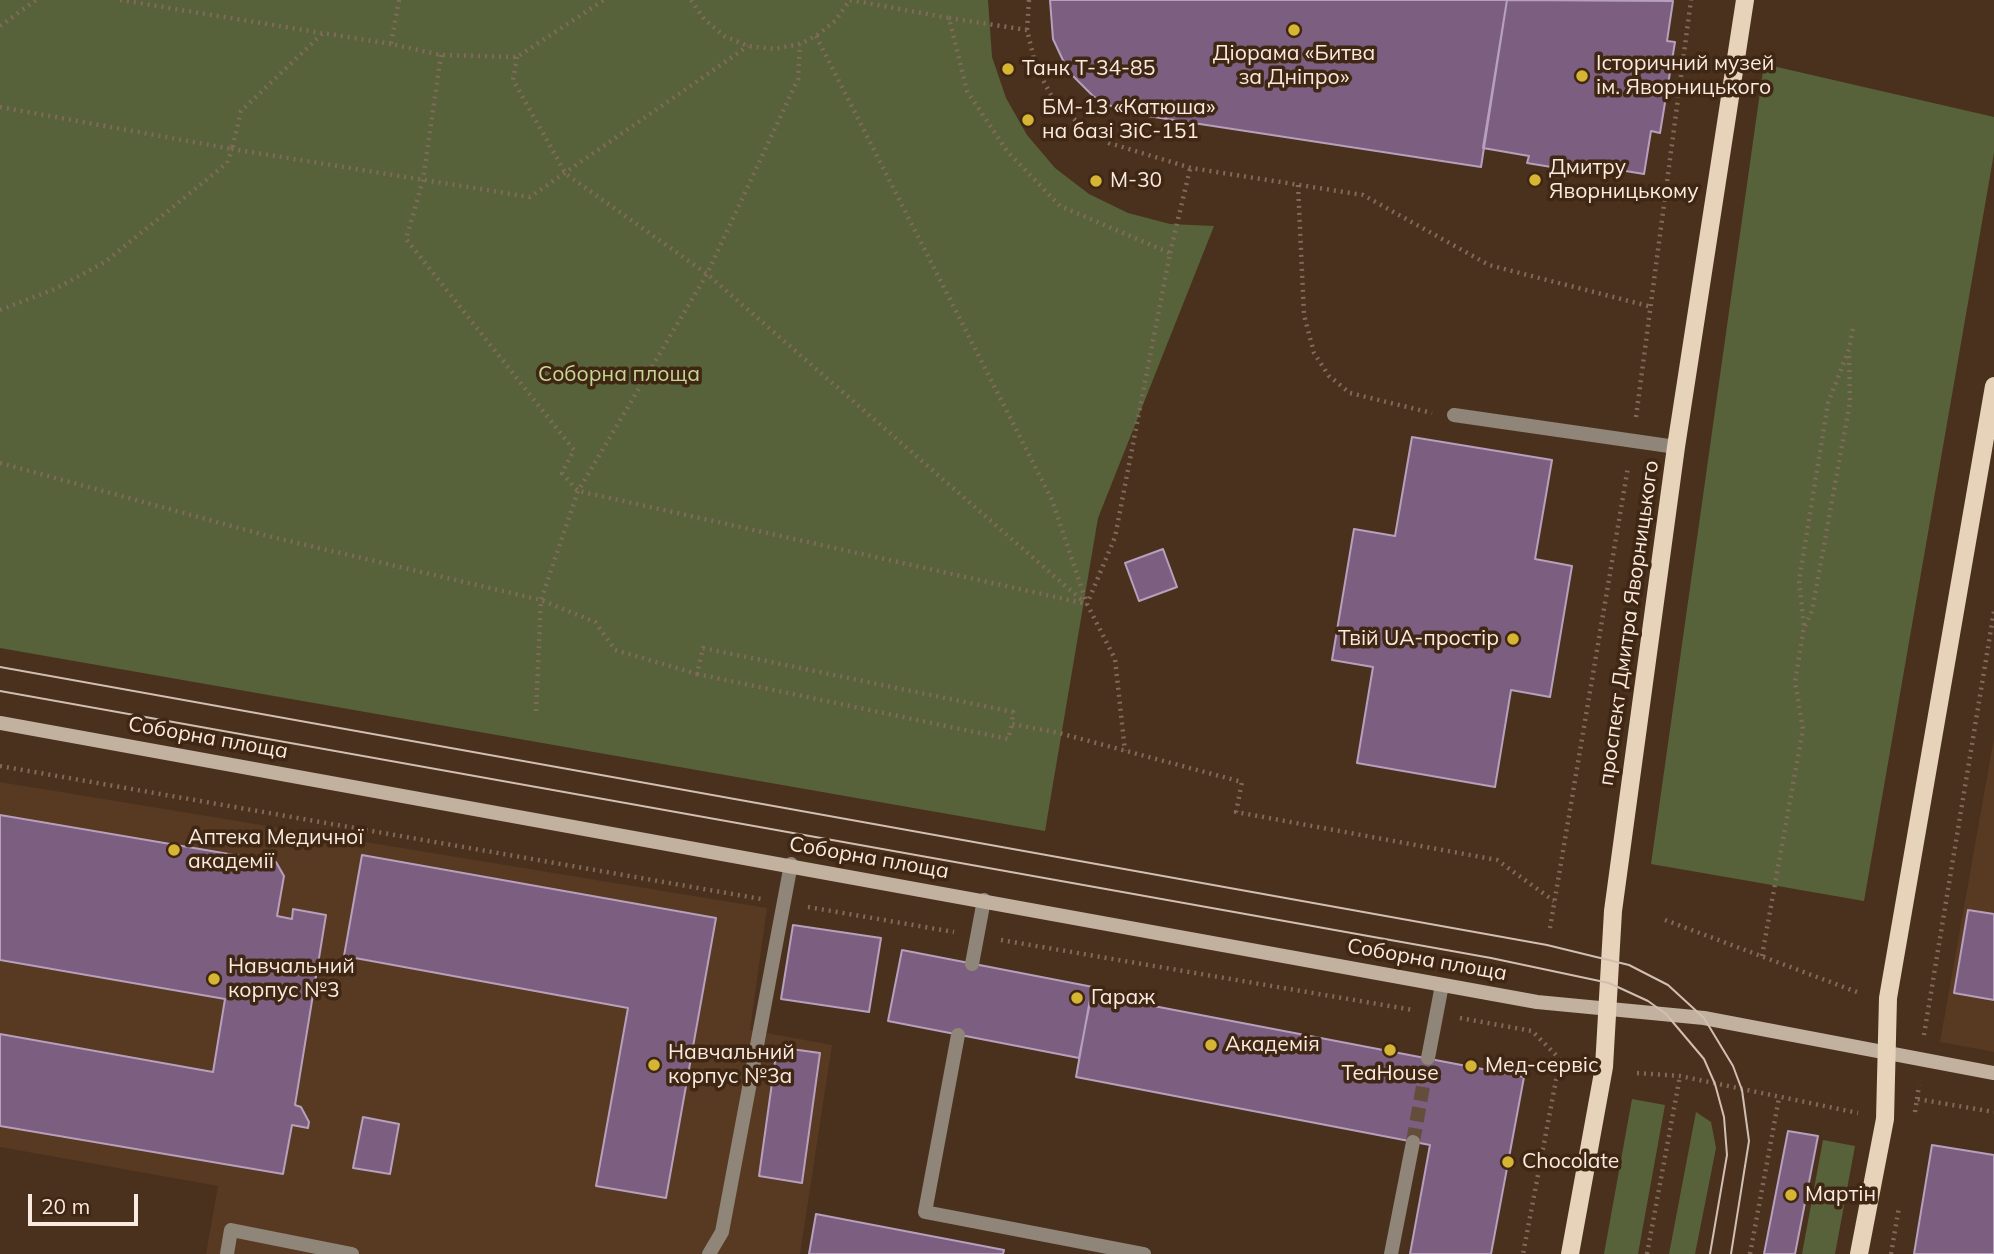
<!DOCTYPE html>
<meta charset="utf-8">
<style>
body{margin:0}
#map{position:relative;width:1994px;height:1254px;overflow:hidden;background:#4a311e;font-family:Mulish,sans-serif}
canvas{display:block}
.scale{position:absolute;left:28px;top:1194px;width:110px;height:32px;box-sizing:border-box;border:4px solid #faeadf;border-top:0;padding-left:9px;font-size:21px;line-height:24px;white-space:nowrap;color:#faeadf;-webkit-text-stroke:5px #3f2714;paint-order:stroke}
</style>
<div id="map">
<canvas width="1994" height="1254"></canvas>
<div class="scale">20 m</div>
</div>
<script>
const ctx = document.querySelector('canvas').getContext('2d');
ctx.lineJoin = 'round';
function paint(path, color) { ctx.fillStyle = color; ctx.fill(path, 'evenodd'); }
const poly = rows => new Path2D(rows.map(r => 'M' + r).join(''));
function trace(path, color, width, dash) { ctx.strokeStyle = color; ctx.lineWidth = width; ctx.lineCap = dash ? 'butt' : 'round'; ctx.setLineDash(dash || []); ctx.stroke(path); }
function label(font, color, halo, rows, align = 'center') {
  ctx.font = font + ' Mulish,sans-serif'; ctx.lineWidth = 7; ctx.setLineDash([]); ctx.textBaseline = 'middle'; ctx.strokeStyle = halo; ctx.fillStyle = color; for (const [text, x, y, turn = 0] of rows) {
    ctx.save(); ctx.translate(x, y); ctx.rotate((+turn || 0) * Math.PI / 180); ctx.textAlign = isNaN(turn) ? turn : align; if (halo) ctx.strokeText(text, 0, 0); ctx.fillText(text, 0, 0); ctx.restore();
  }
}
paint(poly([
 [1994,738,1994,1052,1940,1042],
 [0,782,767,908,750,1030,832,1045,800,1254,206,1254,218,1186,0,1147]
]), '#583921');
paint(poly([
 [0,0,988,0,992,57,1006,98,1027,135,1055,168,1089,194,1128,213,1170,224,1214,226,1098,518,1045,831,0,648],
 [1764,64,1994,117,1994,153,1864,901,1651,864],
 [1632,1099,1665,1105,1638,1254,1604,1254],
 [1696,1112,1711,1122,1716,1148,1695,1254,1669,1254],
 [1823,1140,1855,1146,1835,1254,1802,1254]
]), '#58623a');
const building = poly([
 [1050,0,1507,0,1481,167,1141,115,1108,105,1093,96,1068,71,1053,39,1050,0],
 [1507,0,1673,1,1667,41,1675,42,1660,133,1651,131,1644,174,1601,167,1600,175,1527,163,1529,156,1483,148,1507,0],
 [1412,437,1552,460,1535,559,1572,566,1550,697,1511,690,1495,787,1357,763,1373,667,1332,660,1354,529,1395,536,1412,437],
 [1163,549,1177,587,1139,601,1125,563,1163,549],
 [0,815,276,862,284,876,277,916,292,919,293,909,326,915,295,1105,301,1107,309,1122,308,1128,292,1125,283,1174,0,1126,0,1034,213,1072,225,999,0,960,0,815],
 [362,855,716,918,666,1198,596,1186,628,1008,344,956,362,855],
 [1968,910,1994,914,1994,1000,1954,993,1968,910],
 [793,925,881,938,869,1012,781,999,793,925],
 [902,950,1093,987,1079,1058,888,1021,902,950],
 [1091,994,1524,1077,1491,1254,1410,1254,1430,1145,1076,1077,1091,994],
 [777,1047,820,1053,802,1183,759,1176,777,1047],
 [363,1117,399,1124,390,1174,353,1168,363,1117],
 [1788,1131,1818,1136,1795,1254,1764,1254,1788,1131],
 [1932,1145,1994,1155,1994,1254,1914,1254,1932,1145],
 [816,1214,1004,1250,1003,1254,809,1254,816,1214]
]);
paint(building, '#7b5e80');
trace(building, '#b7a0bc', 2);
trace(poly([
 [1413,1142,1428,1058]
]), '#644d3b', 14, [14, 7]);
trace(poly([
 [120,0,322,33],
 [399,0,391,44,441,55,517,57,604,0],
 [691,0,704,19,724,36,748,46,774,49,800,44,816,36,835,21,850,0],
 [850,0,949,18,967,91,1007,151,1060,206,1170,253,1115,537,1087,604],
 [1029,0,1027,30,1036,67,1051,95,1077,122,1109,143,1191,168,1363,195,1489,265,1652,307],
 [949,18,1027,30],
 [0,26,36,0],
 [816,36,1052,500,1087,604,1115,659,1125,751],
 [441,55,423,180,406,239,574,450,562,473,578,491,1087,604],
 [517,57,513,80,566,174,707,274,1084,602],
 [0,107,232,149,241,111,323,33,391,44],
 [1298,185,1304,315,1314,353,1329,376,1350,393,1432,413],
 [1170,253,1190,169],
 [0,310,55,289,105,262,227,163,232,149,530,197,748,46],
 [1636,417,1691,0],
 [0,463,272,537,541,600,595,622,615,650,697,674,703,648,1013,712,1012,724,1059,733,1242,782,1236,812,1497,860,1554,901],
 [1805,626,1812,611,1850,402,1849,353],
 [697,674,1008,739,1012,724],
 [536,711,541,600,578,491,707,274,798,79,800,44],
 [0,766,761,899],
 [808,907,954,932],
 [1665,920,1857,992],
 [1550,928,1628,467],
 [1001,940,1413,1010],
 [1762,956,1803,729,1795,682,1804,626,1799,581,1828,403,1849,349,1853,328],
 [1460,1018,1532,1031,1560,1059,1523,1254],
 [1924,1035,1994,611],
 [1637,1073,1680,1076,1858,1113],
 [1917,1099,1919,1085],
 [1915,1112,1917,1099,1994,1112],
 [1647,1254,1680,1076],
 [1750,1254,1779,1098],
 [1891,1254,1899,1207]
]), '#806a59', 4.5, [2, 5]);
trace(poly([
 [1454,415,1676,447],
 [972,964,984,900],
 [958,1035,925,1212,1144,1254],
 [1428,1058,1442,985],
 [227,1254,231,1230,352,1254],
 [709,1254,722,1232,791,864],
 [1391,1254,1413,1142]
]), '#8f8579', 14);
trace(poly([
 [0,723,1537,1002,1704,1018,1994,1073]
]), '#c1b19e', 14);
trace(poly([
 [1570,1254,1604,1067,1613,911,1676,447,1745,0],
 [1859,1254,1885,1119,1888,998,1994,386]
]), '#e7d2ba', 18);
trace(poly([
 [0,667,1547,945,1629,965,1668,985,1704,1018,1733,1066,1742,1090,1749,1141,1731,1254],
 [0,691,1491,958,1609,983,1648,1001,1666,1014,1704,1059,1715,1084,1724,1117,1727,1155,1710,1254]
]), '#d1bfb2', 2);
for (const [x, y, r, color] of [
 [1294,30,7,"#d6b534"],
 [1008,69,7,"#d6b534"],
 [1582,76,7,"#d6b534"],
 [1028,120,7,"#d6b534"],
 [1535,180,7,"#d6b534"],
 [1096,181,7,"#d6b534"],
 [1513,639,7,"#d6b534"],
 [174,850,7,"#d6b534"],
 [214,979,7,"#d6b534"],
 [1077,998,7,"#d6b534"],
 [1211,1045,7,"#d6b534"],
 [1390,1050,7,"#d6b534"],
 [654,1065,7,"#d6b534"],
 [1471,1066,7,"#d6b534"],
 [1508,1162,7,"#d6b534"],
 [1791,1195,7,"#d6b534"]
]) { const dot = new Path2D(); dot.arc(x, y, r, 0, 2 * Math.PI); ctx.fillStyle = color; ctx.fill(dot); trace(dot, '#3f2714', 2.5); }
label('21px', '#faeadf', '#3f2714', [
 ["Діорама «Битва",1294,54,"center"],
 ["за Дніпро»",1294,78,"center"],
 ["Історичний музей",1596,64],
 ["ім. Яворницького",1596,88],
 ["Танк Т-34-85",1022,69],
 ["БМ-13 «Катюша»",1042,108],
 ["на базі ЗіС-151",1042,132],
 ["Дмитру",1549,168],
 ["Яворницькому",1549,192],
 ["М-30",1110,181],
 ["Твій UA-простір",1499,639,"right"],
 ["Аптека Медичної",188,838],
 ["академії",188,862],
 ["Навчальний",228,967],
 ["корпус №3",228,991],
 ["Гараж",1091,998],
 ["Академія",1225,1045],
 ["Навчальний",668,1053],
 ["корпус №3а",668,1077],
 ["Мед-сервіс",1485,1066],
 ["TeaHouse",1390,1074,"center"],
 ["Chocolate",1522,1162],
 ["Мартін",1805,1195]
], 'left');
label('21px', '#c5d893', '#3f2714', [
 ["Соборна площа",619,375]
]);
label('21px', '#faeadf', '#3f2714', [
 ["проспект Дмитра Яворницького",1629,623,-82],
 ["Соборна площа",208,738,10],
 ["Соборна площа",869,858,10],
 ["Соборна площа",1427,960,10]
]);
</script>
